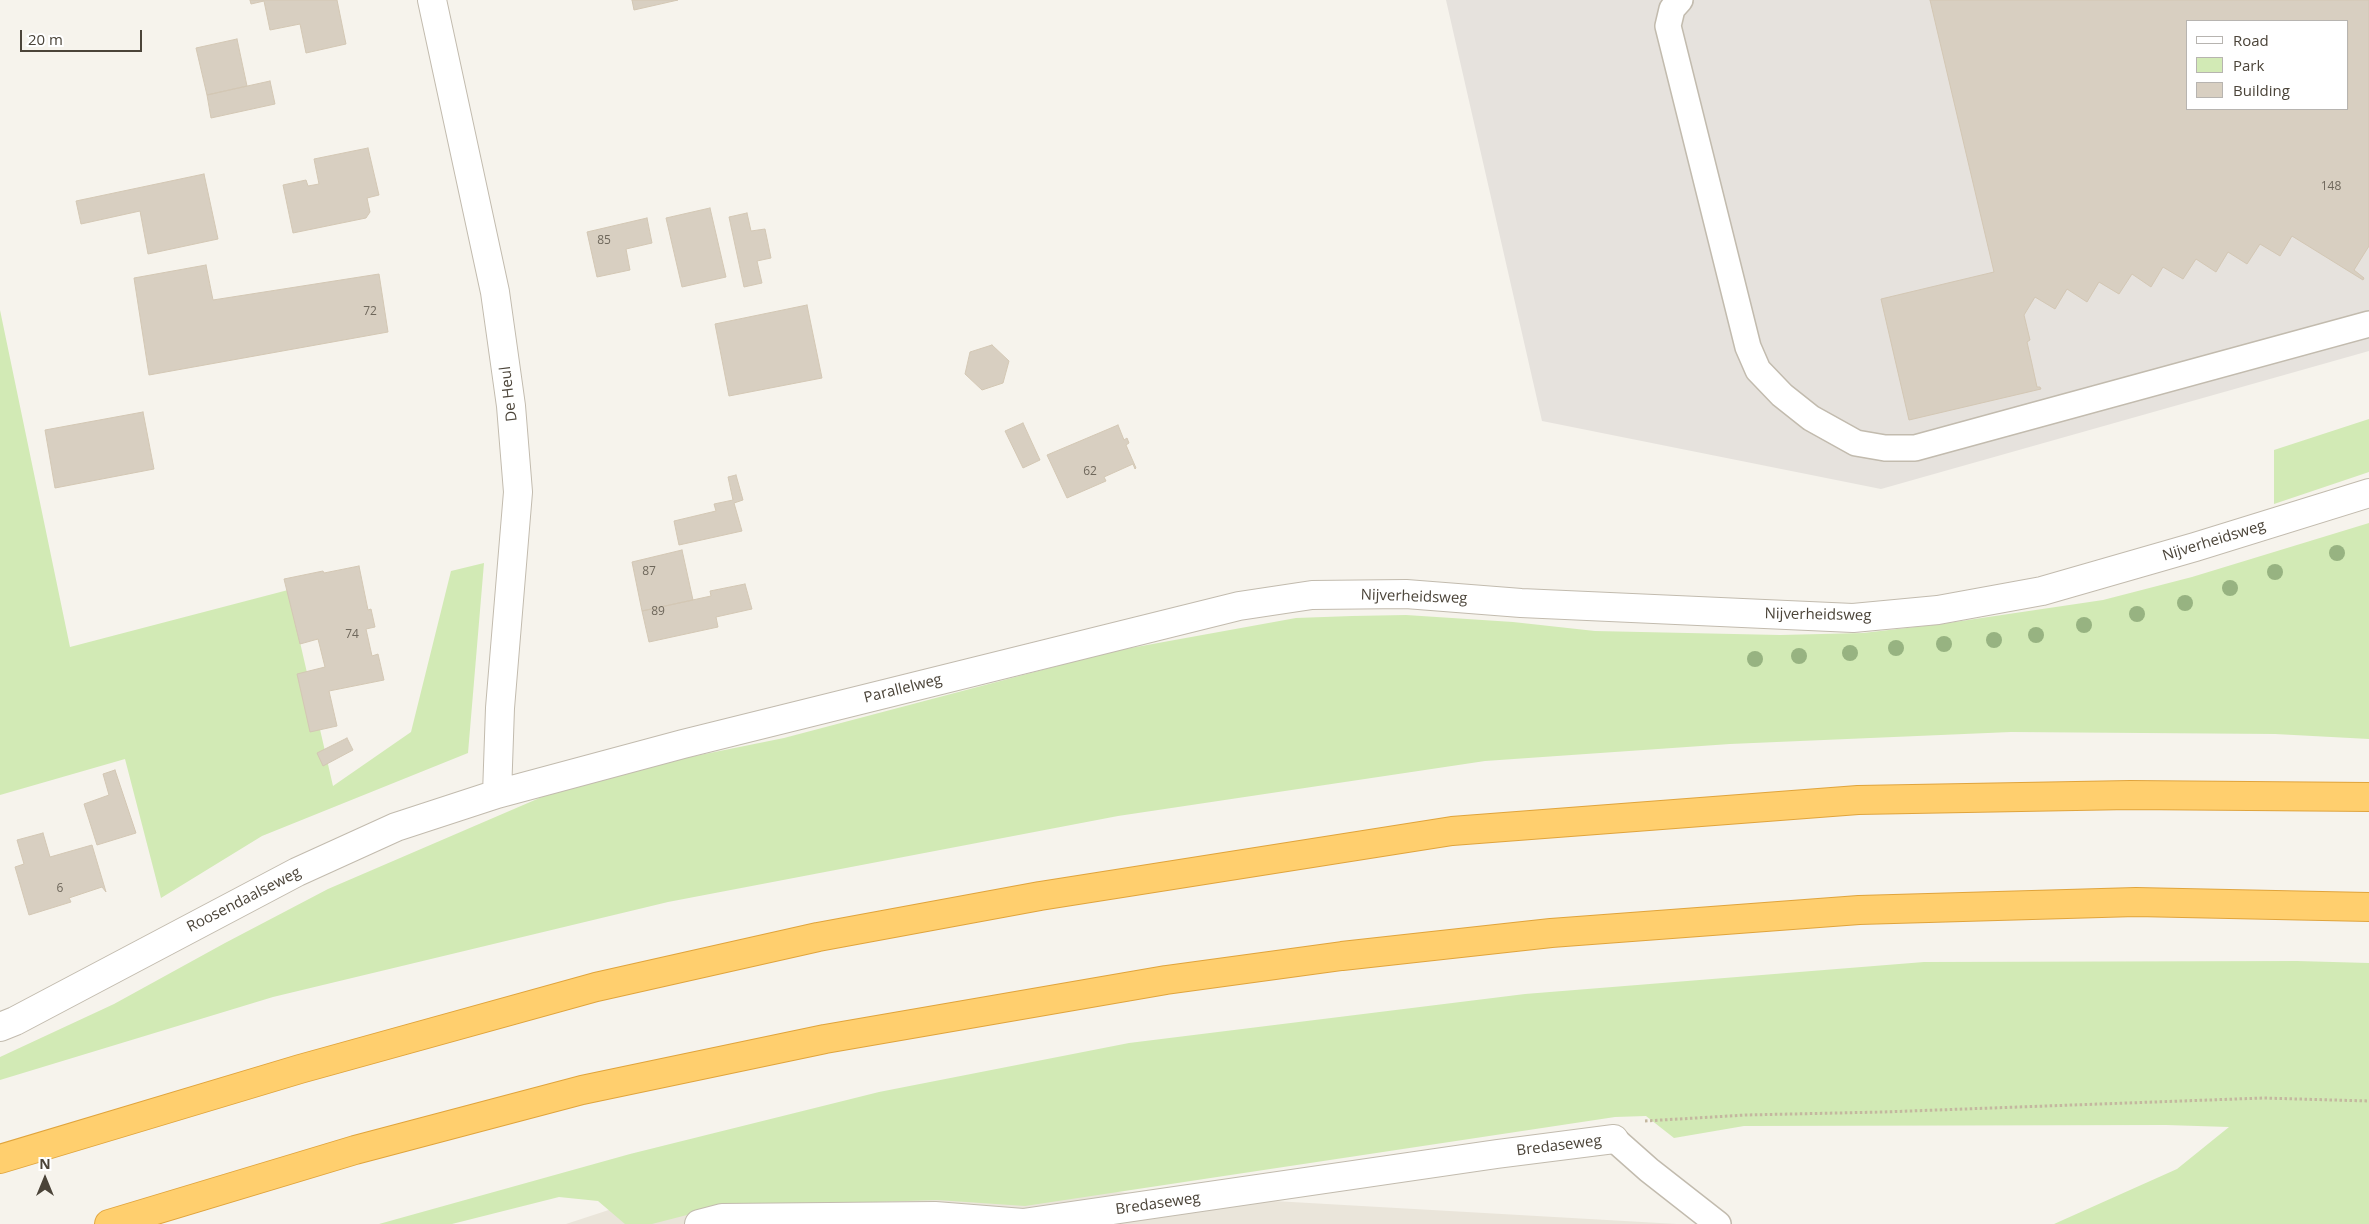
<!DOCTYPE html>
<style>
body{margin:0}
#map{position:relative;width:2369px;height:1224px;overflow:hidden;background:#f6f3ec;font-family:"Open Sans",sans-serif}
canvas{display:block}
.legend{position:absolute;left:2186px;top:20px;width:162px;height:90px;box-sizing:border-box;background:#fff;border:1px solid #b7b4b0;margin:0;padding:6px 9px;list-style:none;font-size:15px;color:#4b4439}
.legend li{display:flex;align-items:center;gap:10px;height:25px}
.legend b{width:25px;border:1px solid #b7b4b0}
.north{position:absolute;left:20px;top:1154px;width:50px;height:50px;-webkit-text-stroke:4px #fff;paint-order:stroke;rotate:0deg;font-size:14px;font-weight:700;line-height:20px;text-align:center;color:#4b4439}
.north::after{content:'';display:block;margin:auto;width:18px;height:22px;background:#4b4439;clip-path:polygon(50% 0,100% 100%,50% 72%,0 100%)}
.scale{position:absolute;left:20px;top:30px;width:122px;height:22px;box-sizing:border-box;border:2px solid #4b4439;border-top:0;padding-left:6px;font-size:15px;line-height:18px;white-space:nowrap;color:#4b4439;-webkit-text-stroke:4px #fff;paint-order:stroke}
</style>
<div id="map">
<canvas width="2369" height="1224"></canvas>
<ul class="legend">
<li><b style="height:6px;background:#fff"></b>Road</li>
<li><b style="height:14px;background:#d2eab5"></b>Park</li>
<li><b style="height:14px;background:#d8cfc1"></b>Building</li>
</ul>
<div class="north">N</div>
<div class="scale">20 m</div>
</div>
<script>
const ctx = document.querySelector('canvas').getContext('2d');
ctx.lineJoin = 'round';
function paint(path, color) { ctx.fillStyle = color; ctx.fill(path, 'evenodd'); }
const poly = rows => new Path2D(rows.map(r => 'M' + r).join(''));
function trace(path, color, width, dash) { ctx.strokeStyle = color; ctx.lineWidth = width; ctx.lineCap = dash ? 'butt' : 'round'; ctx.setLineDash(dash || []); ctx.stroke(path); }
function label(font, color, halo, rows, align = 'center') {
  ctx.font = font + ' "Open Sans",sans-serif'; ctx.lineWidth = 4; ctx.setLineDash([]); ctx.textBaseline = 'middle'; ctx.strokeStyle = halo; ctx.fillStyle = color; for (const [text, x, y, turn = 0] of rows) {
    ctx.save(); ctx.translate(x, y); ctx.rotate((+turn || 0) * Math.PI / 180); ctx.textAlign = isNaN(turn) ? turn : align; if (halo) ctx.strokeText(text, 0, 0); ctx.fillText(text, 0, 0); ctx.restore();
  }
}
paint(poly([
 [731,1170,1677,1224,566,1224]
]), '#eae5da');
paint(poly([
 [1446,0,2369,0,2369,351,1881,489,1542,421],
 [2188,21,2348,21,2348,109,2188,109]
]), '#e6e2dd');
paint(poly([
 [0,310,70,647,288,590,333,786,411,732,451,571,484,563,468,753,262,836,161,898,125,759,0,795],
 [2369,419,2369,472,2274,504,2274,450],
 [2369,523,2369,739,2275,734,2011,732,1730,744,1485,761,1118,816,668,902,273,997,0,1080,0,1057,114,1004,225,943,328,889,586,778,784,738,1114,651,1296,618,1352,616,1406,615,1513,622,1595,631,1780,635,1863,633,1941,624,2103,600,2192,577],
 [2297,961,2369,963,2369,1224,2054,1224,2177,1169,2229,1127,2166,1125,1744,1126,1674,1138,1646,1116,1615,1117,1025,1206,937,1200,718,1207,652,1224,625,1224,598,1201,559,1197,452,1224,379,1224,630,1154,879,1092,1129,1043,1525,994,1924,962]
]), '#d2eab5');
const building = poly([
 [250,0,337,0,346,44,306,53,300,24,270,30,264,1,251,4,250,0],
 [632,0,678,0,634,10,632,0],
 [1930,0,2369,0,2369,246,2354,270,2364,278,2363,280,2292,236,2280,256,2260,244,2247,264,2228,252,2216,272,2196,259,2183,279,2163,267,2151,287,2132,274,2119,294,2099,282,2087,302,2067,289,2055,309,2035,297,2024,315,2030,340,2027,342,2032,364,2037,387,2040,387,2041,389,1909,420,1881,299,1994,272,1930,0],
 [2188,21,2348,21,2348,109,2188,109,2188,21],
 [237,39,247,86,207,95,196,48,237,39],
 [270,81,275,104,211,118,207,95,270,81],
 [368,148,379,195,367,198,370,212,366,218,293,233,283,185,306,180,308,186,319,184,314,159,368,148],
 [204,174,218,239,148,254,140,211,81,224,76,201,204,174],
 [710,208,726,277,682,287,666,218,710,208],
 [747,213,751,231,765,229,771,258,757,261,762,283,744,287,729,217,747,213],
 [647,218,652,243,626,249,630,270,597,277,587,232,647,218],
 [206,265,213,300,379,274,388,332,149,375,134,278,206,265],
 [807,305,822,378,729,396,715,324,807,305],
 [992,345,1009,361,1003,383,982,390,965,374,970,352,992,345],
 [143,412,154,469,55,488,45,430,143,412],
 [1023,423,1040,460,1023,468,1005,431,1023,423],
 [1118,425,1124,440,1127,438,1129,443,1126,445,1136,468,1135,469,1133,464,1104,477,1106,481,1067,498,1047,455,1118,425],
 [736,475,743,500,734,503,742,531,679,545,674,521,716,511,714,504,733,500,728,477,736,475],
 [682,550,693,600,642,611,632,562,682,550],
 [359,566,368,610,371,609,375,627,366,629,372,656,378,654,384,680,329,691,337,726,310,732,297,674,325,667,318,639,300,644,284,579,323,571,324,573,359,566],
 [745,584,752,609,716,617,718,627,649,642,642,611,711,596,710,591,745,584],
 [347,738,353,750,323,766,317,753,347,738],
 [115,770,136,833,97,845,84,804,109,795,103,774,115,770],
 [43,833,50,857,92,845,106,892,102,887,69,898,71,902,29,915,15,867,24,864,17,840,43,833]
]);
paint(building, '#d8cfc1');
trace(building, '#d3c7b4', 1);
const lane = poly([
 [1680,0,1672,9,1668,26,1748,347,1758,370,1782,395,1811,418,1856,443,1885,448,1915,448,2369,324],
 [1614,1139,1649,1170,1718,1224]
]);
const street = poly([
 [432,0,495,292,511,406,518,492,500,708,497,794],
 [0,1027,15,1021,297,872,396,827,497,794,683,744,1239,606,1312,595,1406,594,1521,603,1853,618,1938,610,2042,591,2195,547,2369,493],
 [699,1224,722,1218,935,1216,1023,1223,1497,1154,1614,1139]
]);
const highway = poly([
 [0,1159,300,1069,596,987,818,937,1040,896,1452,831,1858,800,2130,795,2369,797],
 [109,1224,355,1150,582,1090,825,1039,1166,980,1342,956,1551,933,1859,910,2136,902,2369,907]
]);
trace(lane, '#c2bbae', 28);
trace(street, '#c2bbae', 30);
trace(highway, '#e0a43c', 30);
trace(poly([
 [1645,1121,1746,1115,1883,1112,2263,1098,2369,1101]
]), '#c4b79f', 3, [2.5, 2.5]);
trace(lane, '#fff', 25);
trace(street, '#fff', 28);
trace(highway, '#ffcf6e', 28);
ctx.fillStyle = '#97b381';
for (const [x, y] of [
 [2337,553],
 [2275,572],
 [2230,588],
 [2185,603],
 [2137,614],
 [2084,625],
 [2036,635],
 [1994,640],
 [1944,644],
 [1896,648],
 [1850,653],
 [1799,656],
 [1755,659]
]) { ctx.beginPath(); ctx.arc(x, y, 8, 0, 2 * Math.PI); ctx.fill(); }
label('12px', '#6e675b', null, [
 ["148",2331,187],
 ["85",604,241],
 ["72",370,312],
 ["62",1090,472],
 ["87",649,572],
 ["89",658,612],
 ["74",352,635],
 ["6",60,889]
]);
label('15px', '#4b4439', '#fff', [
 ["De Heul",509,394,-97],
 ["Nijverheidsweg",2214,541,-17],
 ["Nijverheidsweg",1414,597,2],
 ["Nijverheidsweg",1818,615,1],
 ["Parallelweg",903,689,-14],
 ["Roosendaalseweg",244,900,-27],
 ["Bredaseweg",1559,1146,-7],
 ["Bredaseweg",1158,1204,-8]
]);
</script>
